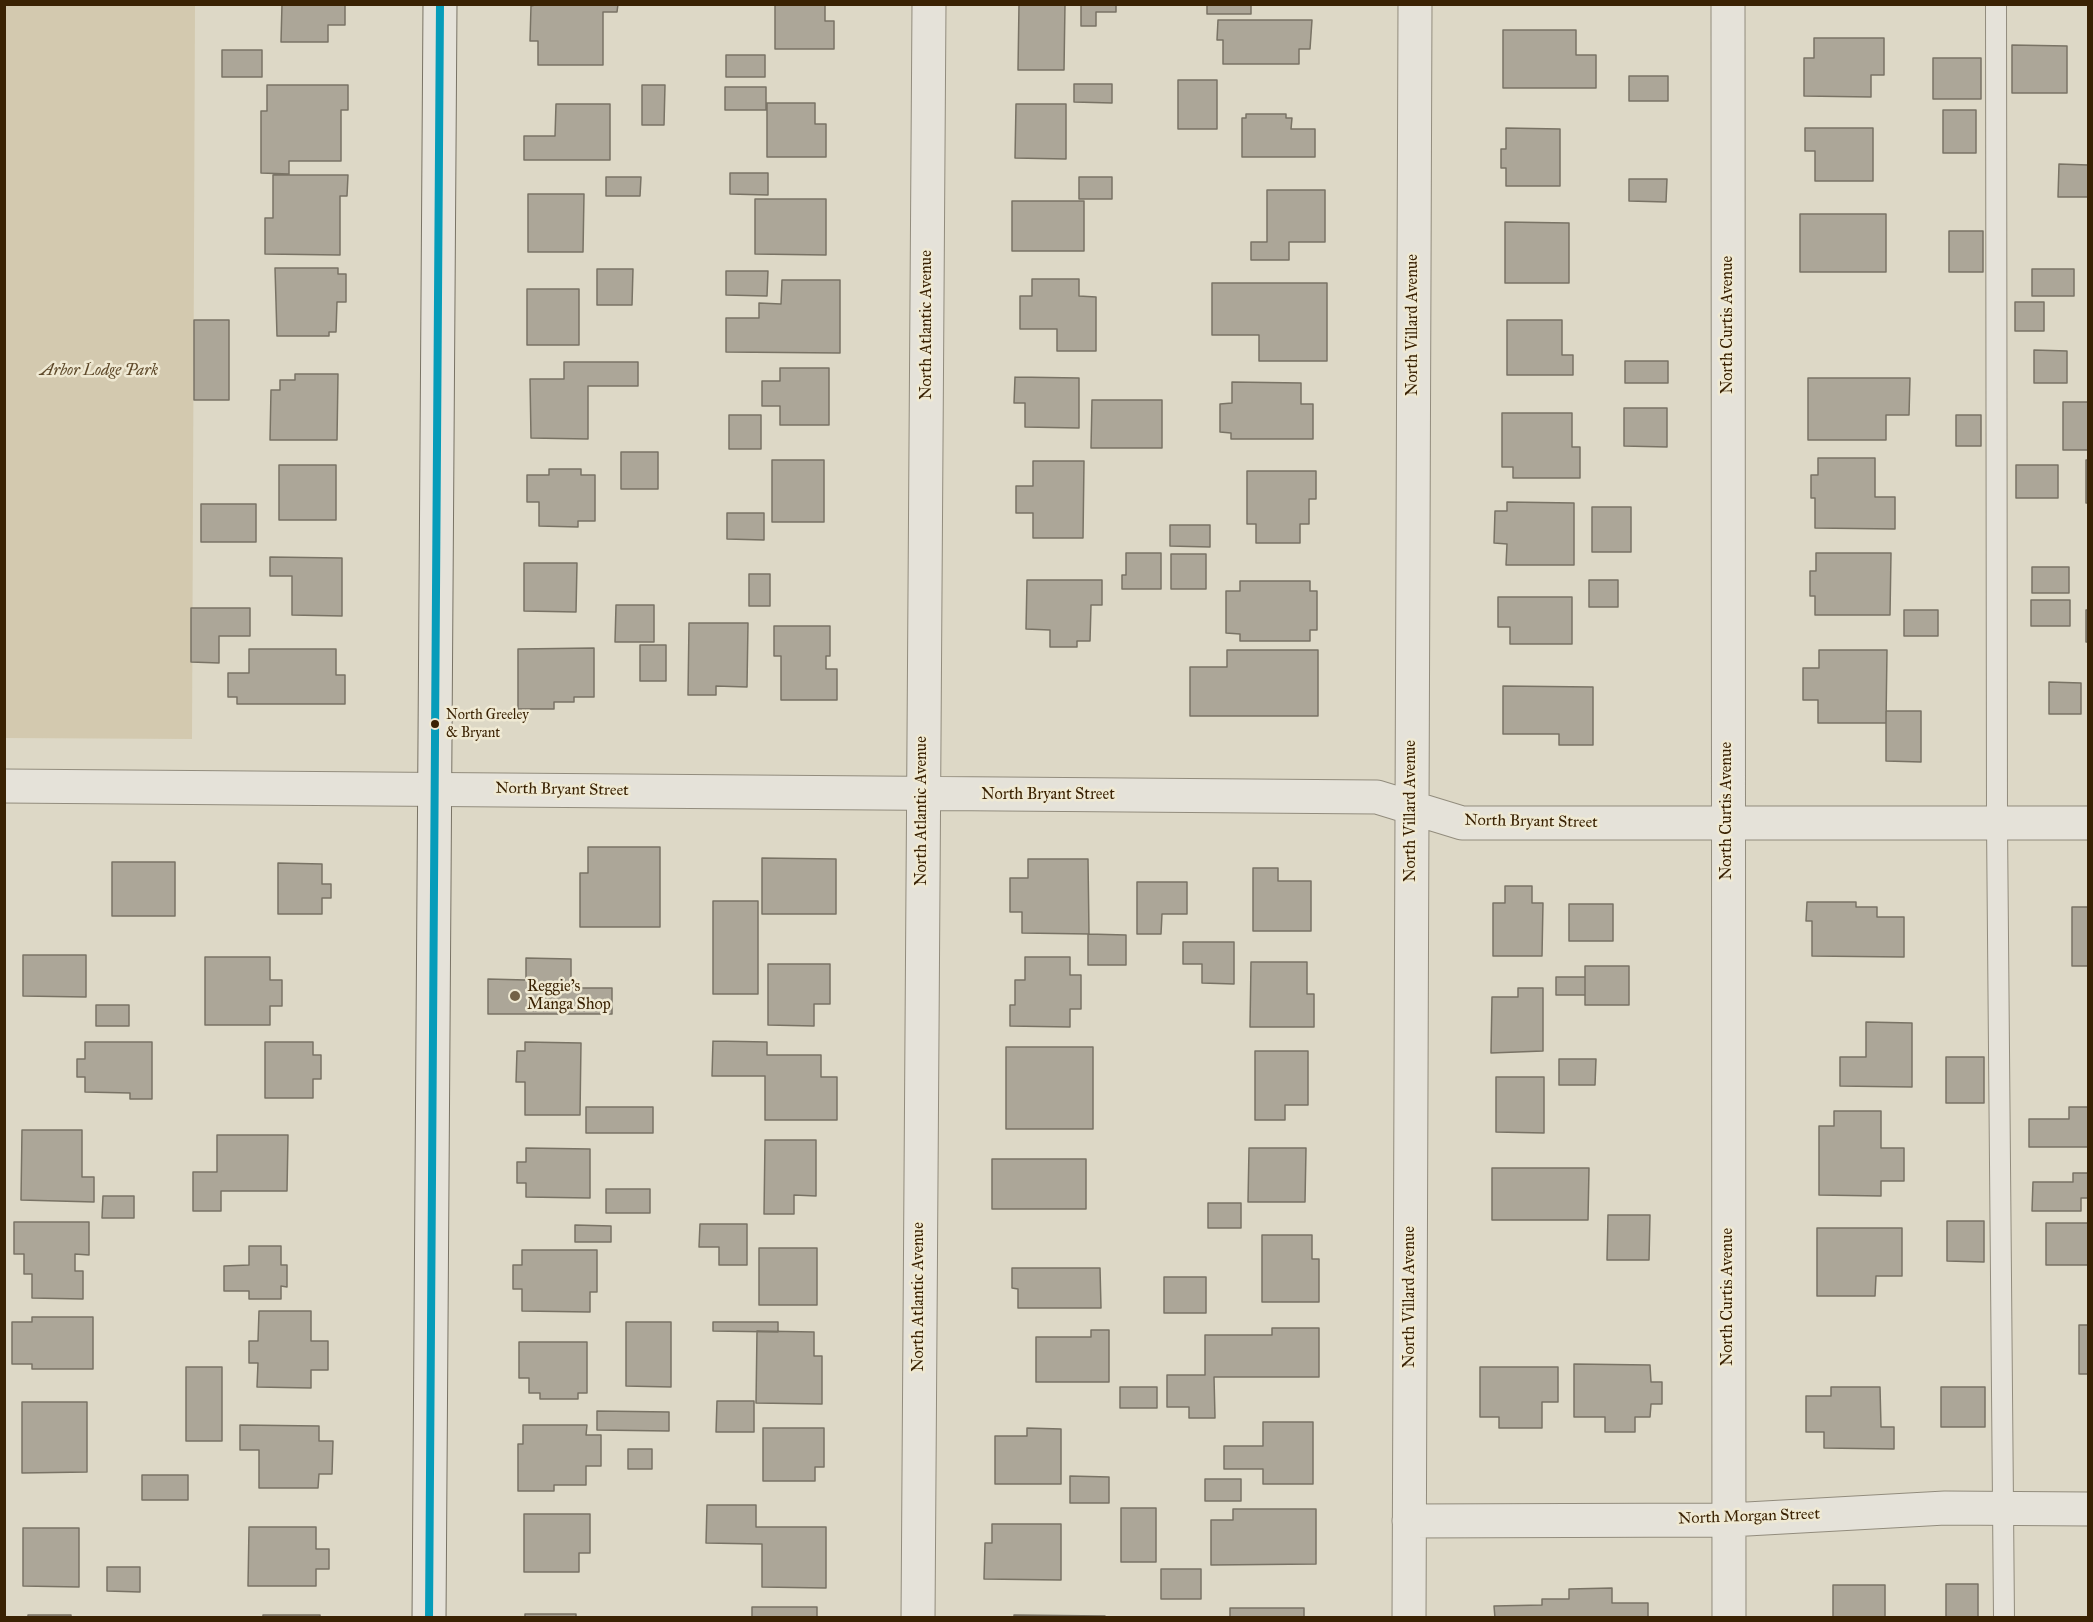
<!DOCTYPE html>
<style>
body{margin:0}
#map{position:relative;width:2093px;height:1622px;overflow:hidden;background:#ddd8c6;font-family:"IM FELL Great Primer",serif}
canvas{display:block}
.frame{position:absolute;inset:0;border:6px solid #3a2203;pointer-events:none}
</style>
<div id="map">
<canvas width="2093" height="1622"></canvas>
<div class="frame"></div>
</div>
<script>
const ctx = document.querySelector('canvas').getContext('2d');
ctx.lineJoin = 'round';
function paint(path, color) { ctx.fillStyle = color; ctx.fill(path, 'evenodd'); }
const poly = rows => new Path2D(rows.map(r => 'M' + r).join(''));
function trace(path, color, width, dash) { ctx.strokeStyle = color; ctx.lineWidth = width; ctx.lineCap = dash ? 'butt' : 'round'; ctx.setLineDash(dash || []); ctx.stroke(path); }
function label(font, color, halo, rows, align = 'center') {
  ctx.font = font + ' "IM FELL Great Primer",serif'; ctx.lineWidth = 5; ctx.setLineDash([]); ctx.textBaseline = 'middle'; ctx.strokeStyle = halo; ctx.fillStyle = color; for (const [text, x, y, turn = 0] of rows) {
    ctx.save(); ctx.translate(x, y); ctx.rotate((+turn || 0) * Math.PI / 180); ctx.textAlign = isNaN(turn) ? turn : align; if (halo) ctx.strokeText(text, 0, 0); ctx.fillText(text, 0, 0); ctx.restore();
  }
}
paint(poly([
 [5,5,195,5,192,739,5,738]
]), '#d3c9af');
const building = poly([
 [282,4,345,4,345,25,328,25,328,42,281,42,282,4],
 [539,4,618,4,617,12,603,12,603,65,538,65,538,41,530,41,531,6,539,4],
 [775,4,825,4,825,21,834,21,834,49,775,49,775,4],
 [1019,4,1065,4,1064,70,1018,70,1019,4],
 [1081,4,1116,4,1116,12,1096,12,1096,26,1081,26,1081,4],
 [1207,4,1251,4,1251,14,1207,14,1207,4],
 [1218,20,1312,20,1310,49,1299,49,1299,64,1223,64,1223,40,1217,40,1218,20],
 [1503,30,1576,30,1576,55,1596,55,1596,88,1503,88,1503,30],
 [1814,38,1884,38,1884,75,1871,75,1871,97,1804,96,1804,58,1814,58,1814,38],
 [2012,45,2067,46,2067,93,2012,93,2012,45],
 [222,50,262,50,262,77,222,77,222,50],
 [726,55,765,55,765,77,726,77,726,55],
 [1933,58,1981,58,1981,99,1933,99,1933,58],
 [1629,76,1668,76,1668,101,1629,101,1629,76],
 [1178,80,1217,80,1217,129,1178,129,1178,80],
 [1074,84,1112,84,1112,103,1074,102,1074,84],
 [267,85,348,85,348,110,341,110,341,161,289,161,289,174,261,173,261,111,267,111,267,85],
 [642,85,665,85,664,125,642,125,642,85],
 [725,87,766,87,766,110,725,110,725,87],
 [767,103,815,103,815,124,826,124,826,157,767,157,767,103],
 [556,104,610,104,610,160,524,160,524,136,555,136,556,104],
 [1016,104,1066,104,1066,159,1015,158,1016,104],
 [1943,110,1976,110,1976,153,1943,153,1943,110],
 [1246,114,1286,114,1286,118,1292,118,1291,129,1315,129,1315,157,1242,157,1242,118,1246,118,1246,114],
 [1506,128,1560,129,1560,186,1506,186,1506,168,1501,168,1501,149,1506,149,1506,128],
 [1805,128,1873,128,1873,181,1815,181,1815,151,1805,151,1805,128],
 [2059,164,2088,165,2088,197,2058,197,2059,164],
 [730,173,768,173,768,195,730,194,730,173],
 [273,175,348,175,347,196,340,196,340,255,265,254,265,218,273,218,273,175],
 [606,177,641,177,640,196,606,196,606,177],
 [1079,177,1112,177,1112,199,1079,199,1079,177],
 [1629,179,1667,179,1666,202,1629,201,1629,179],
 [1267,190,1325,190,1325,242,1289,242,1289,260,1251,260,1251,242,1267,242,1267,190],
 [528,194,584,194,583,252,528,252,528,194],
 [755,199,826,199,826,255,755,254,755,199],
 [1012,201,1084,201,1084,251,1012,251,1012,201],
 [1800,214,1886,214,1886,272,1800,272,1800,214],
 [1505,222,1569,223,1569,283,1505,283,1505,222],
 [1949,231,1983,231,1983,272,1949,272,1949,231],
 [275,268,338,268,338,274,346,274,346,302,337,302,336,332,329,332,329,336,277,336,275,268],
 [597,269,633,269,632,305,597,305,597,269],
 [2032,269,2074,269,2074,296,2032,296,2032,269],
 [726,271,768,271,767,296,726,295,726,271],
 [1032,279,1079,279,1079,296,1096,297,1096,351,1057,351,1057,329,1020,329,1020,296,1032,296,1032,279],
 [782,280,840,280,840,353,726,352,726,318,759,318,759,303,781,304,782,280],
 [1212,283,1327,283,1327,361,1259,361,1259,335,1212,335,1212,283],
 [527,289,579,289,579,345,527,345,527,289],
 [2015,302,2044,302,2044,331,2015,331,2015,302],
 [194,320,229,320,229,400,194,400,194,320],
 [1507,320,1562,320,1562,355,1573,355,1573,375,1507,375,1507,320],
 [2034,350,2067,351,2067,383,2034,383,2034,350],
 [1625,361,1668,361,1668,383,1625,383,1625,361],
 [564,362,638,362,638,386,588,386,588,439,531,438,530,379,564,379,564,362],
 [780,368,829,368,829,425,780,425,780,406,762,406,762,381,780,381,780,368],
 [295,374,338,374,337,440,270,440,271,390,280,390,280,380,295,380,295,374],
 [1015,377,1079,378,1079,428,1025,427,1025,403,1014,403,1015,377],
 [1808,378,1910,378,1909,415,1886,415,1886,440,1808,440,1808,378],
 [1232,382,1301,383,1301,404,1313,404,1313,439,1231,439,1231,433,1220,432,1220,404,1232,403,1232,382],
 [1092,400,1162,400,1162,448,1091,448,1092,400],
 [2063,402,2088,402,2088,450,2063,450,2063,402],
 [1624,408,1667,408,1667,447,1624,446,1624,408],
 [1502,413,1572,413,1572,447,1580,447,1580,478,1513,478,1513,467,1502,467,1502,413],
 [729,415,761,415,761,449,729,449,729,415],
 [1956,415,1981,415,1981,446,1956,446,1956,415],
 [621,452,658,452,658,489,621,489,621,452],
 [1818,458,1875,458,1875,497,1895,497,1895,529,1815,528,1815,498,1811,498,1811,475,1818,475,1818,458],
 [772,460,824,460,824,522,772,522,772,460],
 [2086,460,2088,460,2088,503,2086,503,2086,460],
 [1033,461,1084,461,1083,538,1033,538,1033,513,1016,513,1016,486,1033,486,1033,461],
 [279,465,336,465,336,520,279,520,279,465],
 [2016,465,2058,465,2058,498,2016,498,2016,465],
 [549,469,581,469,581,475,595,475,595,521,578,521,578,527,539,526,539,502,527,502,527,475,549,475,549,469],
 [1247,471,1316,471,1316,499,1309,499,1309,524,1300,524,1300,543,1256,543,1256,524,1247,524,1247,471],
 [1507,502,1574,503,1574,565,1506,565,1507,544,1494,543,1495,511,1507,511,1507,502],
 [201,504,256,504,256,542,201,542,201,504],
 [1592,507,1631,507,1631,552,1592,552,1592,507],
 [727,513,764,513,764,540,727,539,727,513],
 [1170,525,1210,525,1210,547,1170,546,1170,525],
 [1126,553,1161,553,1161,589,1122,589,1122,575,1126,575,1126,553],
 [1816,553,1891,553,1890,615,1815,615,1815,596,1810,596,1810,571,1816,571,1816,553],
 [1171,554,1206,554,1206,589,1171,589,1171,554],
 [270,557,342,558,342,616,292,615,292,576,270,576,270,557],
 [524,563,577,563,576,612,524,611,524,563],
 [2032,567,2069,567,2069,593,2032,593,2032,567],
 [749,574,770,574,770,606,749,606,749,574],
 [1027,580,1102,580,1102,605,1091,605,1090,641,1077,641,1077,647,1050,647,1050,630,1026,629,1027,580],
 [1589,580,1618,580,1618,607,1589,607,1589,580],
 [1240,581,1310,581,1310,591,1317,591,1317,630,1310,630,1310,641,1240,641,1240,634,1226,633,1226,591,1240,591,1240,581],
 [1498,597,1572,597,1572,644,1510,644,1510,627,1498,627,1498,597],
 [2031,600,2070,600,2070,626,2031,626,2031,600],
 [616,605,654,605,654,642,615,642,616,605],
 [191,608,250,608,250,636,219,636,219,663,191,662,191,608],
 [1904,610,1938,610,1938,636,1904,636,1904,610],
 [2086,610,2088,610,2088,642,2086,642,2086,610],
 [689,623,748,623,747,687,716,686,716,695,688,695,689,623],
 [774,626,830,626,830,656,826,656,826,669,837,669,837,700,781,700,781,656,774,656,774,626],
 [640,645,666,645,666,681,640,681,640,645],
 [594,648,594,697,574,697,574,702,554,702,554,709,518,709,518,649,594,648],
 [249,649,336,649,336,675,345,675,345,704,237,704,237,697,228,697,228,673,249,673,249,649],
 [1227,650,1318,650,1318,716,1190,716,1190,667,1227,667,1227,650],
 [1819,650,1887,650,1886,723,1818,723,1818,700,1803,700,1803,668,1819,668,1819,650],
 [2049,682,2081,683,2081,714,2049,714,2049,682],
 [1503,686,1593,687,1593,745,1559,745,1559,734,1503,734,1503,686],
 [1886,711,1921,711,1921,762,1886,761,1886,711],
 [588,847,660,847,660,927,580,927,580,873,588,873,588,847],
 [762,858,836,859,836,914,762,914,762,858],
 [1028,859,1088,859,1089,934,1022,933,1022,912,1010,912,1010,878,1028,878,1028,859],
 [112,862,175,862,175,916,112,916,112,862],
 [278,863,322,864,322,884,331,884,331,898,322,898,322,914,278,914,278,863],
 [1253,868,1278,868,1278,881,1311,881,1311,931,1253,931,1253,868],
 [1137,882,1187,882,1187,914,1162,914,1161,934,1137,934,1137,882],
 [1505,886,1532,886,1532,903,1543,903,1542,956,1493,956,1493,903,1505,903,1505,886],
 [713,901,758,901,758,994,713,994,713,901],
 [1807,902,1856,902,1856,907,1877,907,1877,917,1904,917,1904,957,1812,956,1812,921,1806,921,1807,902],
 [1569,904,1613,904,1613,941,1569,941,1569,904],
 [2072,907,2088,907,2088,966,2072,966,2072,907],
 [1088,934,1126,935,1126,965,1088,965,1088,934],
 [1183,942,1234,942,1234,984,1202,983,1202,964,1183,964,1183,942],
 [23,955,86,955,86,997,23,996,23,955],
 [205,957,270,957,270,980,282,980,282,1006,270,1006,270,1025,205,1025,205,957],
 [1025,957,1070,957,1070,975,1081,975,1081,1009,1070,1009,1070,1027,1010,1026,1010,1005,1015,1005,1015,980,1025,980,1025,957],
 [526,958,571,959,571,988,612,988,612,1014,488,1014,488,979,526,980,526,958],
 [1251,962,1307,962,1307,994,1314,994,1314,1027,1250,1027,1251,962],
 [768,964,830,964,830,1004,814,1004,814,1026,768,1025,768,964],
 [1585,966,1629,966,1629,1005,1585,1005,1585,966],
 [1556,977,1585,977,1585,995,1556,995,1556,977],
 [1518,988,1543,988,1543,1051,1491,1053,1492,997,1518,997,1518,988],
 [96,1005,129,1005,129,1026,96,1026,96,1005],
 [1866,1022,1912,1023,1912,1087,1840,1086,1840,1057,1866,1057,1866,1022],
 [713,1041,767,1042,767,1055,821,1055,821,1077,837,1077,837,1120,765,1120,765,1076,712,1076,713,1041],
 [85,1042,152,1042,152,1099,130,1099,130,1093,85,1092,85,1077,77,1077,77,1059,85,1059,85,1042],
 [265,1042,313,1042,313,1055,321,1055,321,1079,313,1079,313,1098,265,1098,265,1042],
 [525,1042,581,1043,580,1115,525,1115,525,1082,516,1082,517,1051,525,1051,525,1042],
 [1006,1047,1093,1047,1093,1129,1006,1129,1006,1047],
 [1255,1051,1308,1051,1308,1105,1285,1105,1285,1120,1255,1120,1255,1051],
 [1946,1057,1984,1057,1984,1103,1946,1103,1946,1057],
 [1559,1059,1596,1059,1595,1085,1559,1085,1559,1059],
 [1496,1077,1544,1077,1544,1133,1496,1132,1496,1077],
 [586,1107,653,1107,653,1133,586,1133,586,1107],
 [2069,1107,2088,1107,2088,1147,2029,1147,2029,1119,2069,1119,2069,1107],
 [1834,1111,1881,1111,1881,1148,1904,1148,1904,1181,1881,1181,1881,1196,1819,1195,1819,1126,1834,1126,1834,1111],
 [22,1130,82,1130,82,1177,94,1177,94,1202,21,1200,22,1130],
 [217,1135,288,1135,287,1191,221,1191,221,1211,193,1211,193,1172,217,1172,217,1135],
 [765,1140,816,1140,816,1196,794,1195,794,1214,764,1214,765,1140],
 [526,1148,590,1149,590,1198,526,1197,526,1183,517,1183,517,1162,526,1162,526,1148],
 [1249,1148,1306,1148,1305,1202,1248,1202,1249,1148],
 [992,1159,1086,1159,1086,1209,992,1209,992,1159],
 [1492,1168,1589,1168,1588,1220,1492,1220,1492,1168],
 [2073,1173,2088,1173,2088,1198,2081,1198,2081,1211,2032,1211,2033,1182,2073,1182,2073,1173],
 [606,1189,650,1189,650,1213,606,1213,606,1189],
 [103,1196,134,1196,134,1218,102,1218,103,1196],
 [1208,1203,1241,1203,1241,1228,1208,1228,1208,1203],
 [1608,1215,1650,1215,1649,1260,1607,1260,1608,1215],
 [1947,1221,1984,1221,1984,1262,1947,1261,1947,1221],
 [14,1222,89,1222,89,1255,75,1254,75,1271,83,1271,83,1299,32,1298,32,1274,24,1274,24,1254,14,1254,14,1222],
 [2046,1223,2088,1223,2088,1265,2046,1265,2046,1223],
 [700,1224,747,1224,747,1265,719,1265,719,1247,699,1247,700,1224],
 [575,1225,611,1226,611,1242,575,1242,575,1225],
 [1817,1228,1902,1228,1902,1276,1876,1276,1875,1296,1817,1296,1817,1228],
 [1262,1235,1312,1235,1312,1259,1319,1259,1319,1302,1262,1302,1262,1235],
 [249,1246,281,1246,281,1265,287,1265,287,1287,281,1286,281,1299,249,1299,249,1291,224,1291,224,1266,249,1265,249,1246],
 [759,1248,817,1248,817,1305,759,1305,759,1248],
 [522,1250,597,1250,597,1292,590,1292,590,1312,522,1311,522,1289,513,1289,513,1265,522,1265,522,1250],
 [1012,1268,1100,1268,1101,1308,1018,1308,1018,1289,1012,1288,1012,1268],
 [1164,1277,1206,1277,1206,1313,1164,1313,1164,1277],
 [259,1311,311,1311,311,1341,328,1341,328,1370,311,1370,311,1388,257,1387,258,1363,249,1363,249,1341,258,1341,259,1311],
 [32,1317,93,1317,93,1369,32,1369,32,1364,12,1364,12,1322,32,1322,32,1317],
 [626,1322,671,1322,671,1387,626,1386,626,1322],
 [713,1322,778,1322,778,1332,713,1331,713,1322],
 [2079,1325,2088,1325,2088,1374,2079,1374,2079,1325],
 [1272,1328,1319,1328,1319,1377,1214,1377,1215,1418,1189,1418,1189,1407,1167,1407,1167,1375,1205,1375,1205,1335,1272,1335,1272,1328],
 [1091,1330,1109,1330,1109,1382,1036,1382,1036,1337,1091,1337,1091,1330],
 [757,1331,814,1332,814,1356,822,1356,822,1404,756,1403,757,1331],
 [519,1342,587,1342,587,1393,578,1393,578,1399,540,1399,540,1393,529,1393,529,1378,519,1378,519,1342],
 [1574,1364,1650,1365,1651,1382,1662,1382,1662,1404,1651,1404,1650,1417,1635,1417,1635,1432,1605,1432,1605,1417,1574,1417,1574,1364],
 [186,1367,222,1367,222,1441,186,1441,186,1367],
 [1480,1367,1558,1367,1558,1402,1542,1402,1542,1428,1499,1428,1499,1417,1480,1417,1480,1367],
 [1120,1387,1157,1387,1157,1408,1120,1408,1120,1387],
 [1831,1387,1880,1387,1881,1427,1894,1427,1894,1449,1824,1448,1824,1432,1806,1432,1806,1396,1831,1396,1831,1387],
 [1941,1387,1985,1387,1985,1427,1941,1427,1941,1387],
 [717,1401,754,1401,754,1432,716,1432,717,1401],
 [22,1402,87,1402,87,1472,22,1473,22,1402],
 [597,1411,669,1412,669,1431,597,1430,597,1411],
 [1263,1422,1313,1422,1313,1484,1263,1484,1263,1469,1224,1469,1224,1446,1263,1446,1263,1422],
 [240,1425,319,1426,319,1441,333,1441,332,1474,319,1474,318,1488,259,1488,259,1450,240,1450,240,1425],
 [523,1425,587,1425,586,1435,601,1435,601,1466,586,1466,586,1485,554,1485,554,1491,518,1491,518,1444,523,1444,523,1425],
 [763,1428,824,1428,824,1467,815,1467,815,1481,763,1481,763,1428],
 [1027,1428,1061,1429,1061,1484,995,1484,995,1436,1027,1436,1027,1428],
 [628,1449,652,1449,652,1469,628,1469,628,1449],
 [142,1475,188,1475,188,1500,142,1500,142,1475],
 [1070,1476,1109,1477,1109,1503,1070,1503,1070,1476],
 [1205,1479,1241,1479,1241,1501,1205,1501,1205,1479],
 [707,1505,756,1505,756,1527,826,1527,826,1588,762,1587,762,1544,706,1543,707,1505],
 [1121,1508,1156,1508,1156,1562,1121,1562,1121,1508],
 [1233,1509,1316,1509,1316,1564,1211,1565,1211,1520,1233,1520,1233,1509],
 [524,1514,590,1514,590,1553,579,1553,579,1572,524,1572,524,1514],
 [992,1524,1061,1524,1061,1580,984,1579,985,1543,992,1543,992,1524],
 [249,1527,316,1527,316,1549,329,1549,329,1569,316,1569,316,1586,248,1586,249,1527],
 [23,1528,79,1528,79,1587,23,1586,23,1528],
 [107,1567,140,1567,140,1592,107,1591,107,1567],
 [1161,1569,1201,1569,1201,1599,1161,1599,1161,1569],
 [1946,1584,1978,1584,1978,1618,1946,1618,1946,1584],
 [1833,1585,1885,1585,1885,1618,1833,1618,1833,1585],
 [1612,1588,1612,1603,1648,1603,1648,1618,1495,1618,1494,1606,1542,1605,1542,1599,1569,1599,1569,1589,1612,1588],
 [752,1607,817,1607,817,1618,752,1618,752,1607],
 [1230,1608,1304,1608,1304,1618,1230,1618,1230,1608],
 [525,1614,576,1614,576,1618,525,1618,525,1614],
 [28,1615,71,1615,71,1618,28,1618,28,1615],
 [263,1615,320,1615,320,1618,263,1618,263,1615],
 [1014,1615,1105,1616,1105,1618,1014,1618,1014,1615]
]);
paint(building, '#aca698');
trace(building, '#797365', 1.5);
const lane = poly([
 [1996,4,1997,823,2004,1618]
]);
const street = poly([
 [1728,4,1729,1618],
 [4,786,1377,797,1462,823,2088,823],
 [1409,1521,1729,1520,1945,1508,2088,1509],
 [918,1618,929,4],
 [1409,1618,1415,4]
]);
const secondary = poly([
 [429,1618,440,4]
]);
trace(lane, '#928c7d', 22);
trace(street, '#928c7d', 35);
trace(secondary, '#797365', 35);
trace(lane, '#e5e2d9', 20);
trace(street, '#e5e2d9', 33);
trace(secondary, '#e5e2d9', 33);
trace(poly([
 [429,1618,440,4]
]), '#069cba', 8);
for (const [x, y, r, color] of [
 [435,724,5,"#3a2203"],
 [515,996,6,"#736247"]
]) { const dot = new Path2D(); dot.arc(x, y, r, 0, 2 * Math.PI); ctx.fillStyle = color; ctx.fill(dot); trace(dot, '#efe9d3', 2); }
label('14px', '#3a2203', '#efe9d3', [
 ["North Greeley",446,716],
 ["& Bryant",446,734]
], 'left');
label('16px', '#3a2203', '#efe9d3', [
 ["North Atlantic Avenue",927,325,-90],
 ["North Villard Avenue",1413,325,-90],
 ["North Curtis Avenue",1728,325,-90],
 ["North Bryant Street",562,790,1],
 ["North Bryant Street",1048,795],
 ["North Atlantic Avenue",922,811,-90],
 ["North Villard Avenue",1411,811,-90],
 ["North Curtis Avenue",1727,811,-90],
 ["North Bryant Street",1531,822,1],
 ["North Atlantic Avenue",919,1297,-90],
 ["North Villard Avenue",1410,1297,-90],
 ["North Curtis Avenue",1728,1297,-90],
 ["North Morgan Street",1749,1517,-2]
]);
label('italic 16px', '#5e492a', '#efe9d3', [
 ["Arbor Lodge Park",99,371]
]);
label('16px', '#3a2203', '#efe9d3', [
 ["Reggie's",527,987],
 ["Manga Shop",527,1005]
], 'left');
</script>
